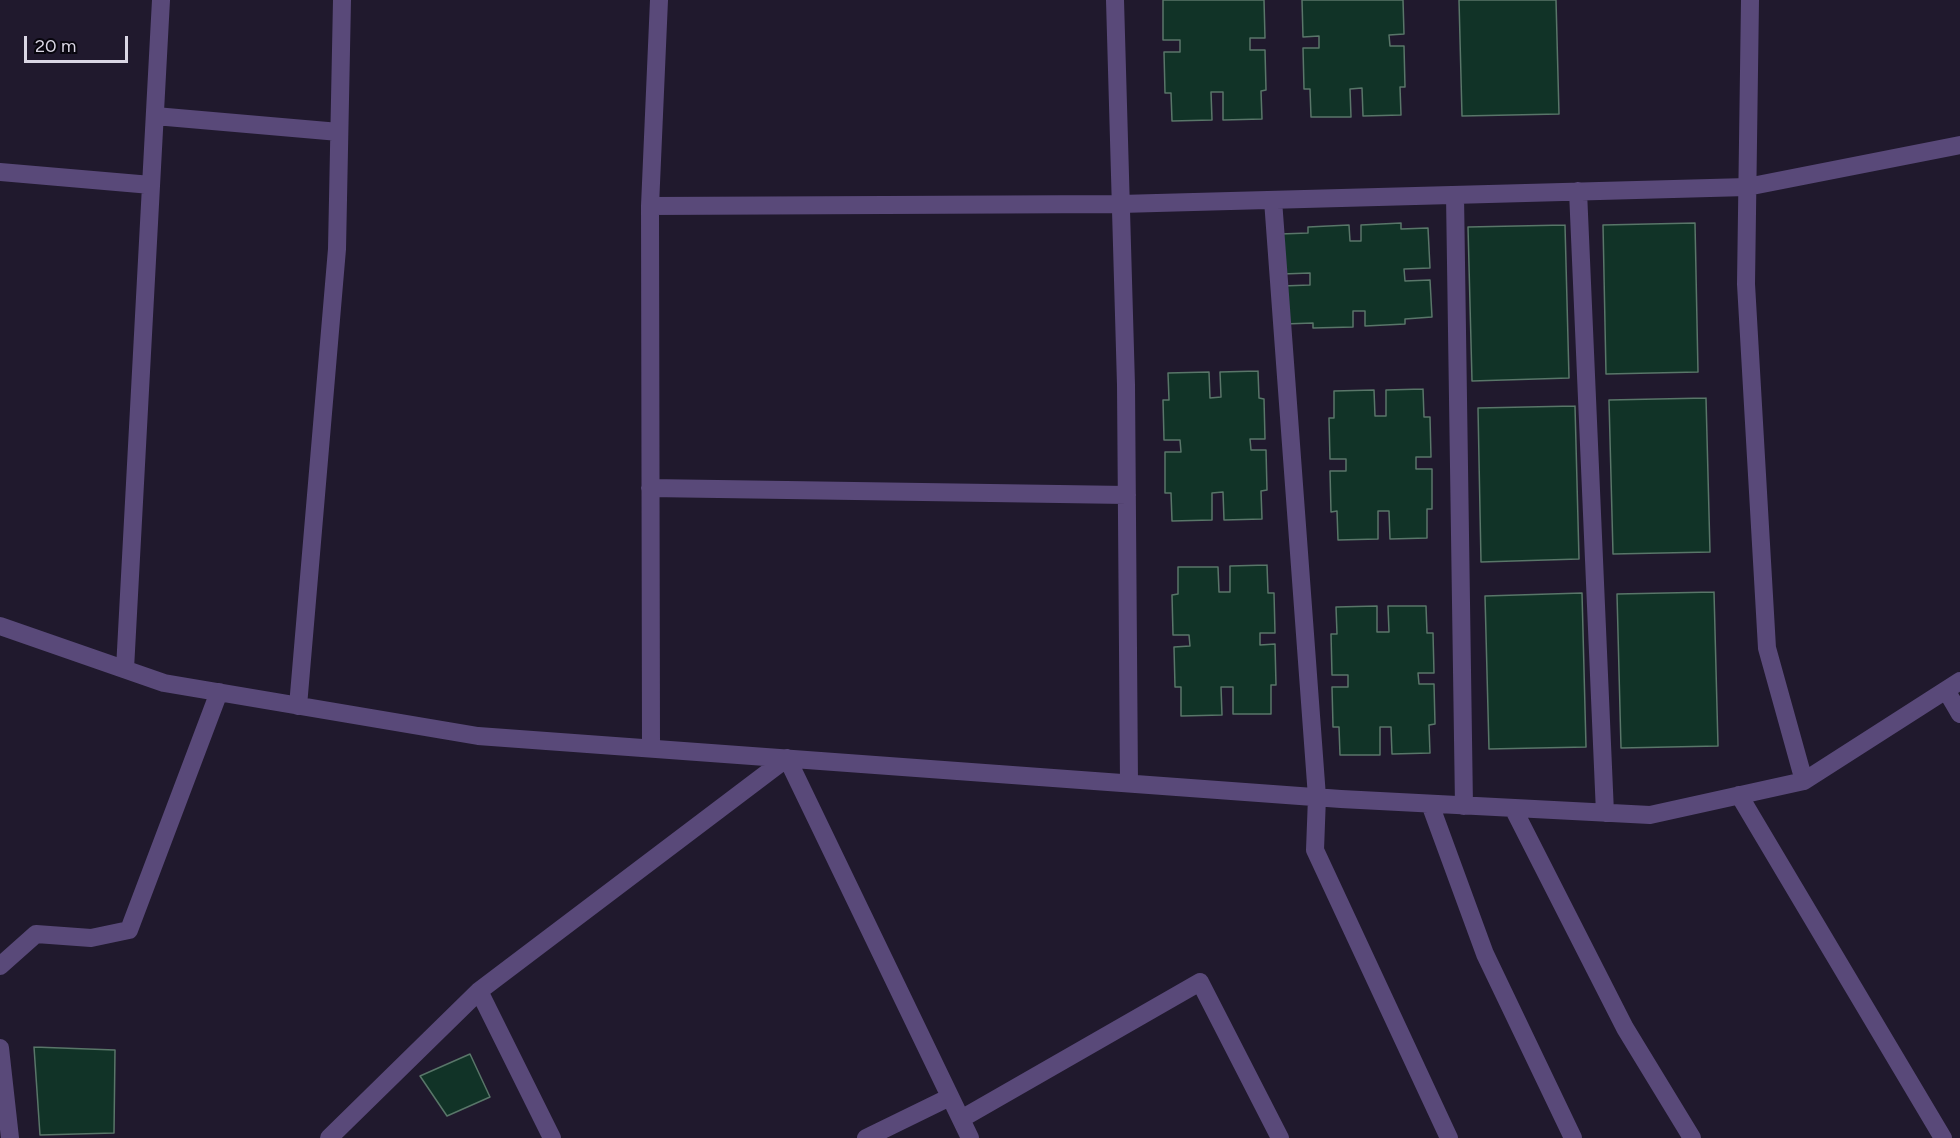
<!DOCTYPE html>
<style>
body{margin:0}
#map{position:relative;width:1960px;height:1138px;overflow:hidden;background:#20192d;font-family:Figtree,sans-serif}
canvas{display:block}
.scale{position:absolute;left:24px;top:36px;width:104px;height:27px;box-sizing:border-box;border:3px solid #dad6e4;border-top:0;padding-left:8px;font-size:18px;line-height:21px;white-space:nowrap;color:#dad6e4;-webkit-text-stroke:4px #08060e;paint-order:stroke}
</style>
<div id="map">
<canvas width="1960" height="1138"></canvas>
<div class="scale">20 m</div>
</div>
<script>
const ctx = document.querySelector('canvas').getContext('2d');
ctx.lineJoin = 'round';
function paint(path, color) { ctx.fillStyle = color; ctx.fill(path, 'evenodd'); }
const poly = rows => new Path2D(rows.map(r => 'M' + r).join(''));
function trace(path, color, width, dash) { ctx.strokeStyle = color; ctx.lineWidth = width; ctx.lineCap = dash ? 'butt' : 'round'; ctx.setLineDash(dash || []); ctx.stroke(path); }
const building = poly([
 [1163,0,1264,0,1265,38,1250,38,1250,50,1265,50,1266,90,1261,91,1262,119,1223,120,1223,92,1211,92,1212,120,1172,121,1171,93,1165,93,1164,52,1180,52,1180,40,1163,40,1163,0],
 [1302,0,1403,0,1404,34,1389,35,1390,46,1404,46,1405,87,1400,87,1401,115,1363,116,1362,88,1350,89,1351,117,1311,117,1310,89,1304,89,1303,48,1319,48,1319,36,1303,37,1302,0],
 [1459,0,1556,0,1559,114,1462,116,1459,0],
 [1401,223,1401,229,1428,228,1430,268,1404,269,1405,281,1430,280,1432,317,1405,319,1405,324,1365,326,1365,311,1353,311,1353,327,1313,328,1313,323,1284,324,1282,286,1310,285,1310,273,1282,274,1280,234,1308,233,1308,227,1349,225,1350,241,1361,241,1361,225,1401,223],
 [1695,223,1698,372,1606,374,1603,225,1695,223],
 [1565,225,1569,378,1472,381,1468,227,1565,225],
 [1258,371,1259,398,1264,399,1265,439,1250,439,1251,450,1266,450,1267,490,1261,491,1262,519,1224,520,1223,492,1212,493,1212,520,1172,521,1171,493,1165,493,1165,452,1181,452,1180,440,1164,440,1163,400,1169,400,1168,373,1209,372,1210,398,1221,397,1220,372,1258,371],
 [1423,389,1424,417,1430,417,1431,457,1416,457,1416,469,1432,469,1432,509,1427,509,1427,538,1390,539,1389,511,1378,511,1378,539,1338,540,1337,511,1331,512,1330,471,1346,471,1346,459,1330,459,1329,418,1334,418,1334,391,1374,390,1375,416,1386,416,1386,390,1423,389],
 [1706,398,1710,552,1613,554,1609,400,1706,398],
 [1575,406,1579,559,1481,562,1478,408,1575,406],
 [1267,565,1268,593,1274,593,1275,633,1260,633,1260,645,1275,644,1276,685,1271,685,1271,714,1233,714,1233,687,1221,687,1222,715,1181,716,1181,687,1175,687,1174,647,1190,646,1189,635,1173,635,1172,595,1178,594,1178,567,1218,567,1219,592,1230,592,1230,566,1267,565],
 [1714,592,1718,746,1621,748,1617,594,1714,592],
 [1582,593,1586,747,1489,749,1485,596,1582,593],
 [1377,606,1377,632,1389,632,1388,606,1426,606,1427,633,1433,633,1434,673,1418,673,1419,684,1434,684,1435,724,1429,725,1430,753,1392,754,1391,727,1380,727,1380,755,1340,755,1339,727,1333,727,1332,687,1348,687,1348,675,1332,675,1331,634,1337,634,1336,607,1377,606],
 [34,1047,115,1050,114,1133,40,1135,34,1047],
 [470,1054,490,1097,447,1116,420,1076,470,1054]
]);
paint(building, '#113327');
trace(building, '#597669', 1.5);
trace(poly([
 [1115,0,1126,385,1129,783],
 [1750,0,1746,284,1767,648,1804,781],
 [155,116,339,132],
 [0,172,151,185],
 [1578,191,1605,813],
 [1455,195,1464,806],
 [1273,200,1317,797,1315,850,1449,1138],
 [650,206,1120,204,1747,187,1960,145],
 [650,488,1127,495],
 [0,626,164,683,478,736,1341,799,1650,815,1804,781,1960,681],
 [125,669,161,0],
 [1946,690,1960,714],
 [298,706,337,249,342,0],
 [651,748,650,206,659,0],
 [1739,795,1943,1138],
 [1430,804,1485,954,1573,1138],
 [1513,808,1625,1028,1692,1138],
 [0,966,36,934,91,938,129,930,219,692],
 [479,991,552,1138],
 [0,1048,10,1138],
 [961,1119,1200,982,1280,1138],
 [329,1138,479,991,787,758,970,1138],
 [866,1138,950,1097]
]), '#594979', 18);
</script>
